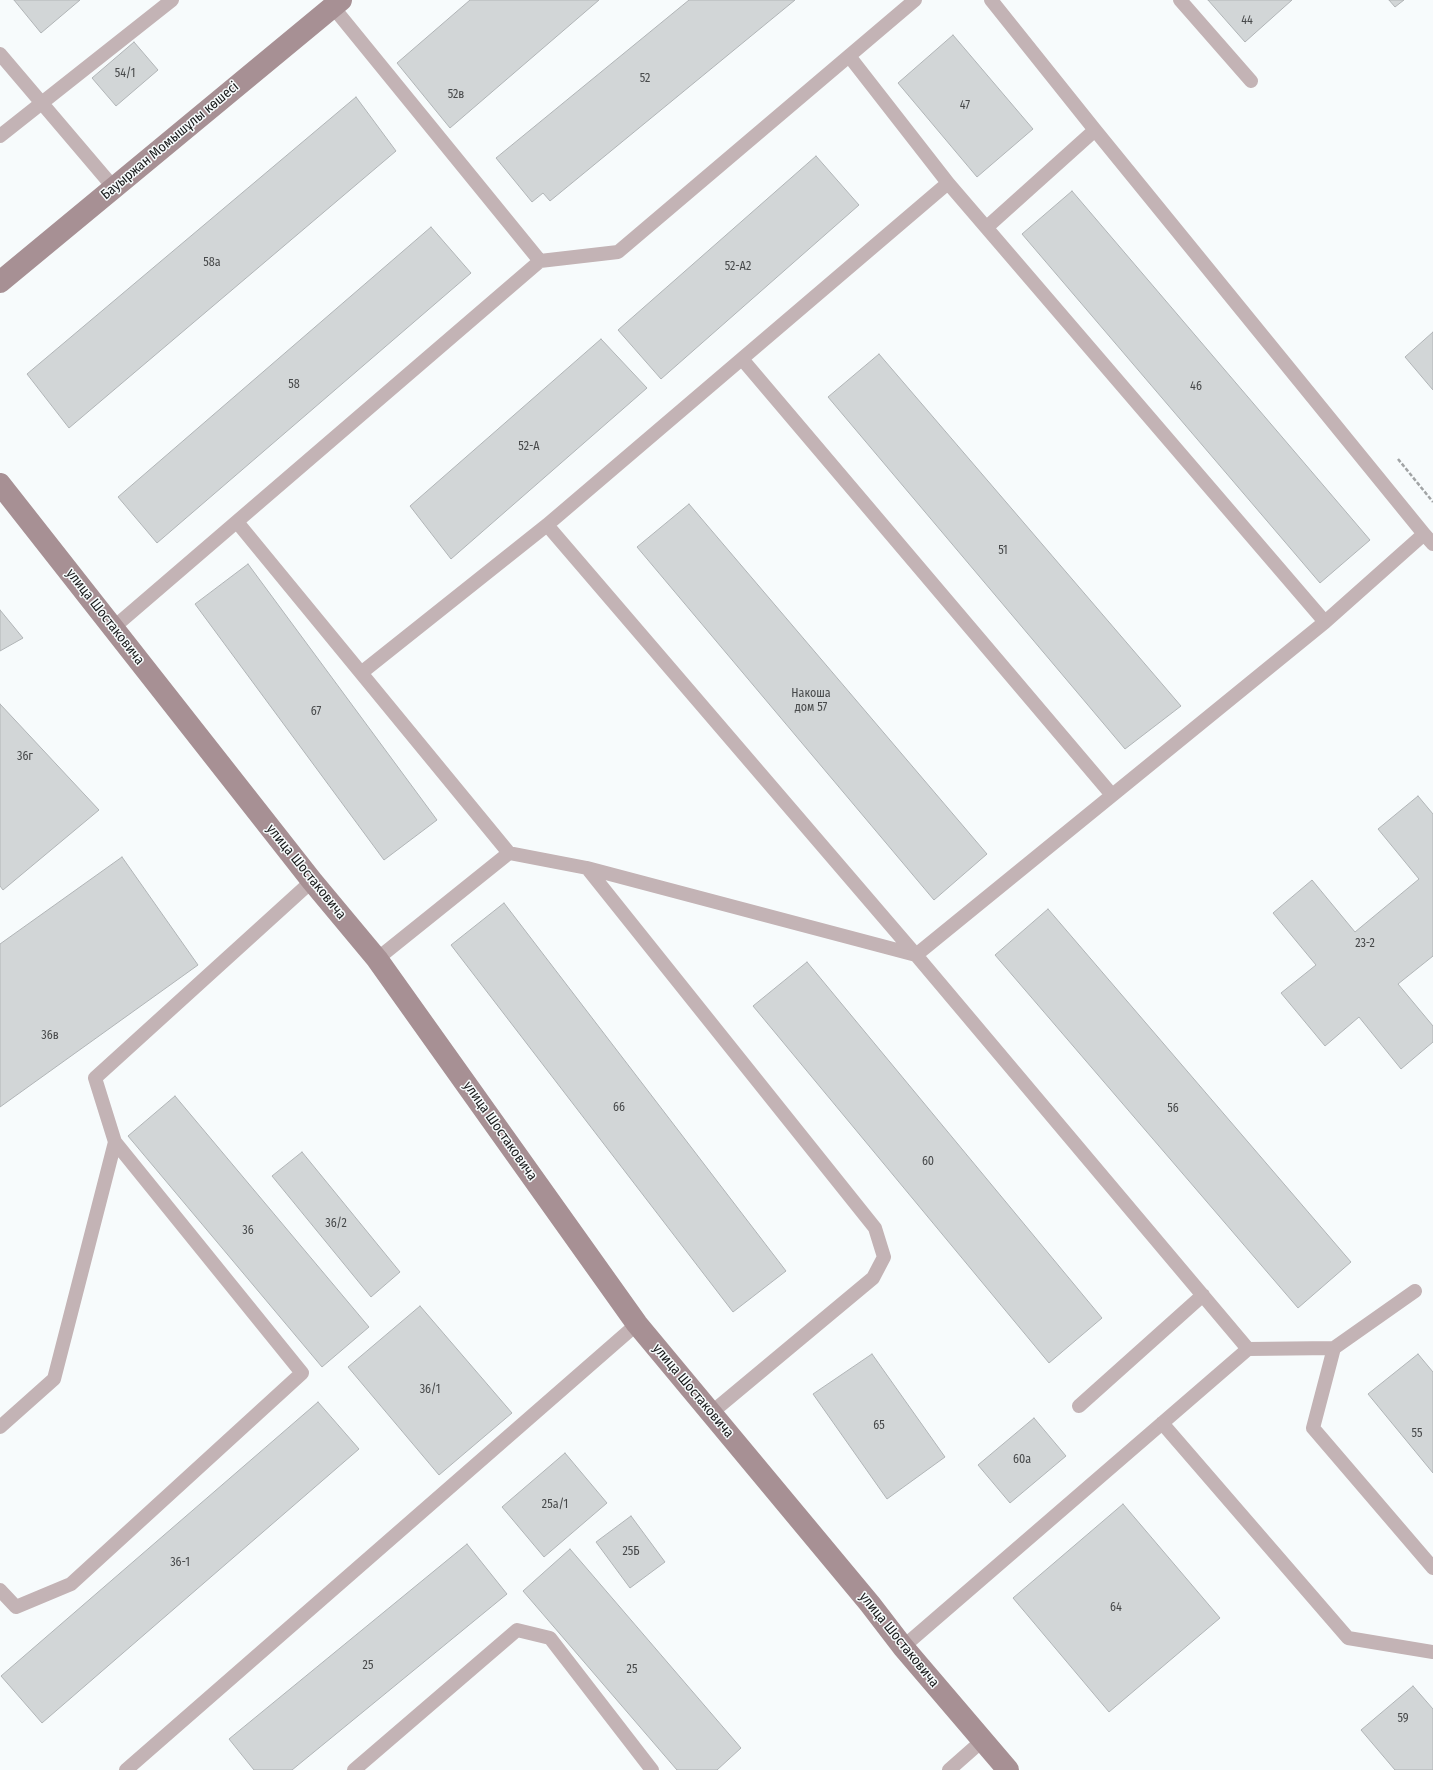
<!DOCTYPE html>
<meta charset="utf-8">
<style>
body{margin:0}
canvas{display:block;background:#f7fbfc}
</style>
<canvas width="1433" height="1770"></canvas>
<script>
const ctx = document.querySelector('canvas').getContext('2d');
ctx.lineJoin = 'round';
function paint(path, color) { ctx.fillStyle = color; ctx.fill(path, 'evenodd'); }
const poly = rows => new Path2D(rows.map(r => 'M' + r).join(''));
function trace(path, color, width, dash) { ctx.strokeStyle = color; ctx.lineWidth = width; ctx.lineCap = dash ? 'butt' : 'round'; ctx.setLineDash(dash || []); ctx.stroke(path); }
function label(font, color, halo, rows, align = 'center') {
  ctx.font = font + ' "Fira Sans Condensed",sans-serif'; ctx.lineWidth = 3; ctx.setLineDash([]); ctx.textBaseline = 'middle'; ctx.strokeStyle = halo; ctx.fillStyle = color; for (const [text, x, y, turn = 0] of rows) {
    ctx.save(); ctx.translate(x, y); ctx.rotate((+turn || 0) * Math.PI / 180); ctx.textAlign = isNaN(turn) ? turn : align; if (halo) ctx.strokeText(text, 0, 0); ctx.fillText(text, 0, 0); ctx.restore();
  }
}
const building = poly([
 [14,0,80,0,41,33,14,0],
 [470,0,599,0,450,128,397,63,470,0],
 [689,0,795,0,550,201,543,193,532,202,496,158,689,0],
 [1208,0,1292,0,1245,42,1208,0],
 [1389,0,1404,0,1395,7,1389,0],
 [953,35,1033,129,977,177,898,83,953,35],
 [134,42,158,70,116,106,92,78,134,42],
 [356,97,396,151,69,428,27,374,356,97],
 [816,156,859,205,661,379,618,330,816,156],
 [1072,191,1370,540,1320,583,1022,234,1072,191],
 [431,227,471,273,157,543,118,497,431,227],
 [1433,332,1433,390,1405,357,1433,332],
 [601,339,647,388,451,559,410,506,601,339],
 [879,354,1181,706,1125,749,828,397,879,354],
 [689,504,987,854,934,900,637,547,689,504],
 [248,564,437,820,384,860,195,604,248,564],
 [0,610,23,638,0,651,0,610],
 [0,704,99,810,3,890,0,886,0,704],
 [1418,796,1433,814,1433,956,1398,984,1433,1026,1433,1042,1401,1069,1359,1017,1325,1046,1281,993,1316,965,1273,913,1312,880,1355,932,1419,879,1378,829,1418,796],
 [122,857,198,965,0,1107,0,944,122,857],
 [504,903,786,1271,733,1312,451,945,504,903],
 [1048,909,1351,1262,1298,1308,995,955,1048,909],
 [807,962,1102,1318,1049,1363,753,1006,807,962],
 [175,1096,369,1327,322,1367,128,1136,175,1096],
 [302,1152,400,1272,371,1297,272,1176,302,1152],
 [420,1306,512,1413,439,1475,348,1367,420,1306],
 [872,1354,945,1457,887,1499,813,1394,872,1354],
 [1418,1354,1433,1372,1433,1473,1368,1394,1418,1354],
 [318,1402,359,1449,42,1723,1,1676,318,1402],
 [1034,1418,1066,1456,1010,1503,978,1465,1034,1418],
 [565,1453,607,1503,544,1557,502,1507,565,1453],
 [1123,1504,1220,1618,1109,1712,1013,1598,1123,1504],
 [631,1516,665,1562,630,1588,596,1542,631,1516],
 [467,1544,507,1594,292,1770,254,1770,229,1739,467,1544],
 [570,1549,741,1748,717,1770,677,1770,523,1591,570,1549],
 [1413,1686,1433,1709,1433,1770,1395,1770,1361,1730,1413,1686]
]);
paint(building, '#d2d6d7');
trace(building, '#b1b5b7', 1);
trace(poly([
 [1398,459,1433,502]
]), '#a1a4a5', 2.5, [4, 2]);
trace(poly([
 [1180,0,1251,81],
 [333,7,540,261],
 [0,54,114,188],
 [849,56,948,183,1325,622],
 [0,136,172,0],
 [987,227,1095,130],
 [742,359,1112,795],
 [237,522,509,853],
 [547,525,916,955,1248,1349],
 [1424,534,1433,544],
 [113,628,540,261,618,252,915,0],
 [361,673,547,525,948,183],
 [587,868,875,1228,884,1257,873,1278,711,1413],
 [377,959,509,853,587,868,916,955,1325,622,1424,534,1095,130,991,0],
 [1334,1348,1313,1428,1433,1568],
 [1079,1406,1203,1295],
 [1162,1423,1348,1638,1433,1652],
 [0,1427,54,1379,115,1142],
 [0,1590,16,1607,71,1584,302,1373,115,1142,95,1078,312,881],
 [903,1647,1248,1349,1334,1348,1415,1291],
 [126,1770,637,1324],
 [354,1770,517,1630,550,1638,652,1770],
 [949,1770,983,1740]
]), '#c3b3b5', 14);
trace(poly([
 [0,282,341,0],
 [0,484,312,881,377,959,637,1324,870,1604,903,1647,1008,1770]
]), '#a79094', 22);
label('12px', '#47494a', null, [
 ["44",1247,21],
 ["54/1",125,74],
 ["52",645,79],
 ["52в",456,95],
 ["47",965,106],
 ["58а",212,263],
 ["52-А2",738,267],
 ["58",294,385],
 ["46",1196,387],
 ["52-А",529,447],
 ["51",1003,551],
 ["Накоша",811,694],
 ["дом 57",811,708],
 ["67",316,712],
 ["36г",25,757],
 ["23-2",1365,944],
 ["36в",50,1036],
 ["66",619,1108],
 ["56",1173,1109],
 ["60",928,1162],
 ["36/2",336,1224],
 ["36",248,1231],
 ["36/1",430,1390],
 ["65",879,1426],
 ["55",1417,1434],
 ["60а",1022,1460],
 ["25а/1",555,1505],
 ["25Б",631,1552],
 ["36-1",180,1563],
 ["64",1116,1608],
 ["25",368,1666],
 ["25",632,1670],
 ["59",1403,1719]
]);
label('14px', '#191a1b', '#f7fbfc', [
 ["Бауыржан Момышұлы көшесі",170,141,-40],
 ["улица Шостаковича",105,617,52],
 ["улица Шостаковича",306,872,51],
 ["улица Шостаковича",500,1131,55],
 ["улица Шостаковича",693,1391,50],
 ["улица Шостаковича",899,1640,51]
]);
</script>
